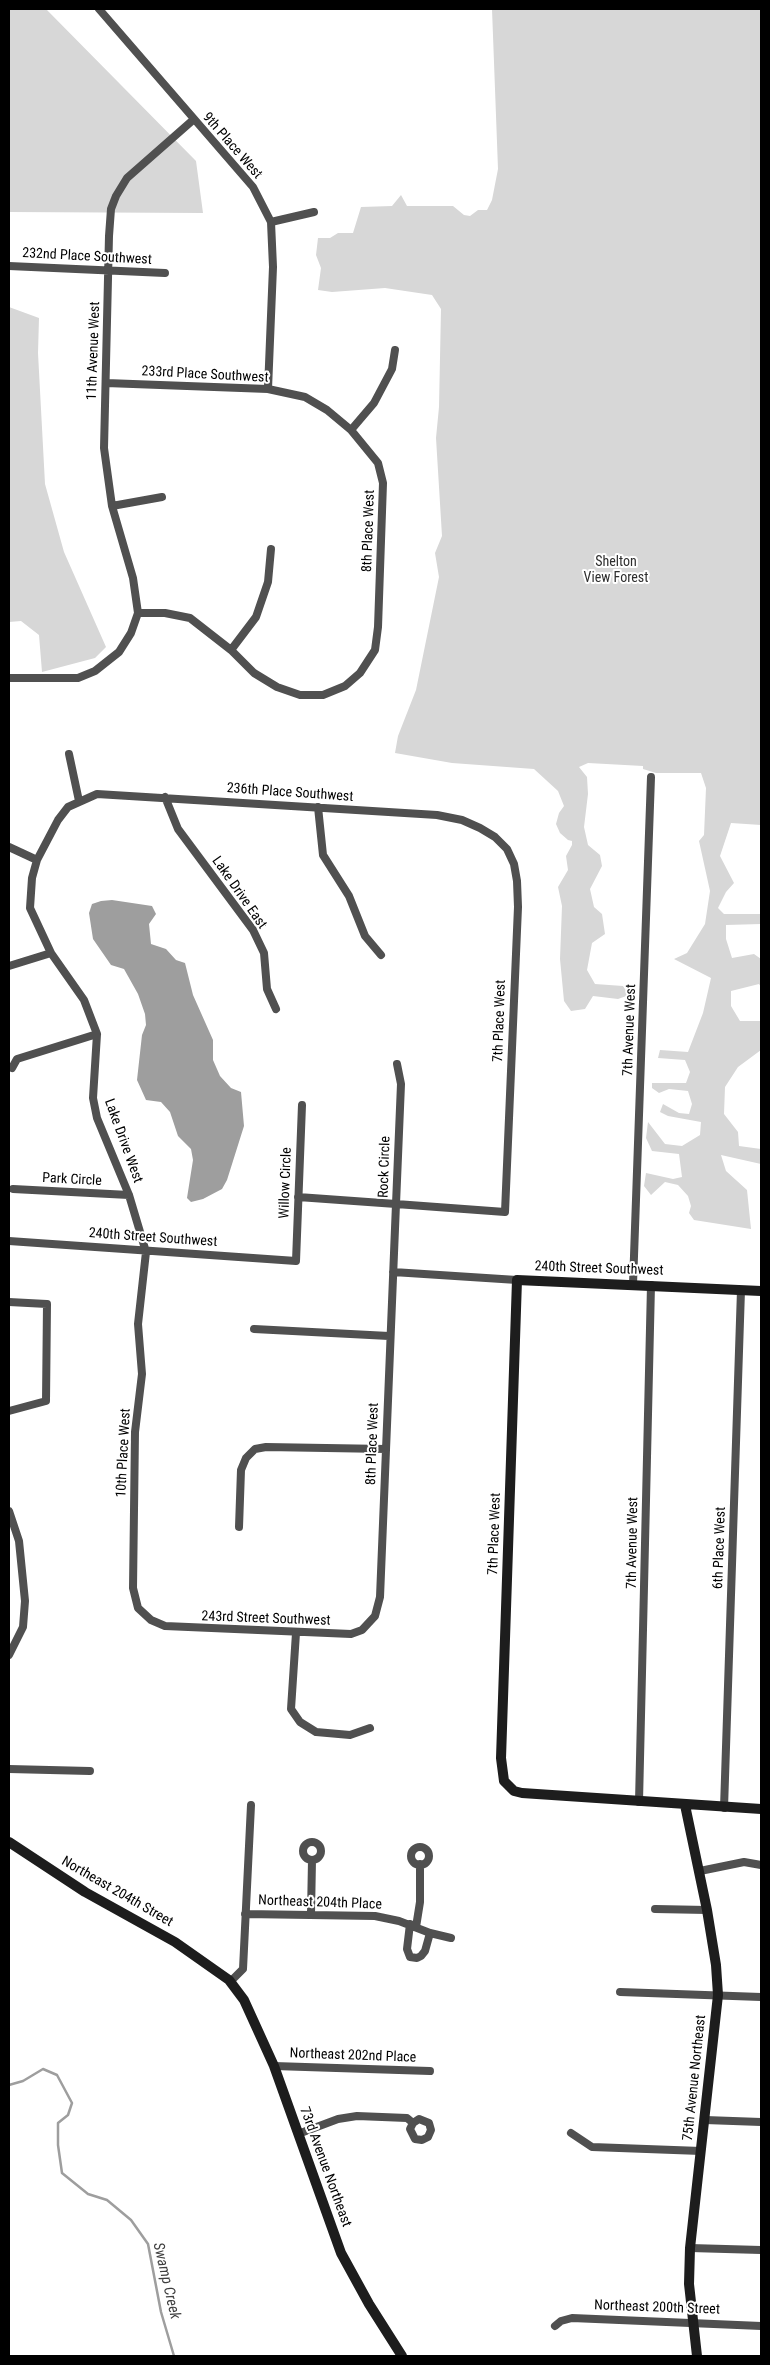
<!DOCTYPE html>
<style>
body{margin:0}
#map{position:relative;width:770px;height:2365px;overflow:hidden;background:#fff;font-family:"Roboto Condensed",sans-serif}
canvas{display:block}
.frame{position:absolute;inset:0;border:10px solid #000;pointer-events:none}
</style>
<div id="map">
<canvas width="770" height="2365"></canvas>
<div class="frame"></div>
</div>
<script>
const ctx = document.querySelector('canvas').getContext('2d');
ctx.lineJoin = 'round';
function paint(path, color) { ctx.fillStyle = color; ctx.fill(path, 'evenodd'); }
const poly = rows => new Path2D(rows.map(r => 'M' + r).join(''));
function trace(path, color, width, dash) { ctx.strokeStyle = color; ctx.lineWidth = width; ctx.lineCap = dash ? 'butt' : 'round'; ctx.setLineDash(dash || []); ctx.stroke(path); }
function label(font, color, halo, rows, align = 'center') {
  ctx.font = font + ' "Roboto Condensed",sans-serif'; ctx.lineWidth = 4; ctx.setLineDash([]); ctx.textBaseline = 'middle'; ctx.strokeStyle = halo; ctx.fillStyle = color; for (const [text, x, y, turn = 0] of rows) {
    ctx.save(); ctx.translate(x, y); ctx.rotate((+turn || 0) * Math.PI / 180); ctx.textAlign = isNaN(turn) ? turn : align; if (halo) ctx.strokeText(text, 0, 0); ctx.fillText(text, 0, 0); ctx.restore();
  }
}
paint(poly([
 [9,9,46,9,196,161,203,213,9,212],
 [492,9,761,9,761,825,731,823,720,856,734,883,726,892,718,908,724,914,761,914,761,924,726,925,726,939,732,958,754,954,761,959,761,987,759,984,731,991,731,1006,740,1021,761,1021,761,1050,738,1067,725,1087,724,1114,738,1132,739,1146,761,1149,761,1164,721,1155,726,1171,747,1190,751,1229,694,1220,689,1213,691,1206,688,1196,678,1185,665,1182,651,1195,644,1186,646,1173,673,1179,682,1177,679,1154,652,1151,646,1138,648,1122,665,1144,682,1146,700,1135,701,1122,668,1116,660,1112,663,1104,679,1113,689,1114,692,1104,688,1091,669,1089,659,1093,652,1088,652,1083,686,1083,690,1072,685,1060,658,1058,660,1050,688,1052,703,1013,711,978,674,959,687,953,705,924,710,891,699,841,704,835,706,788,701,773,656,773,643,769,643,766,588,763,579,767,587,777,588,794,584,827,588,845,600,855,602,866,590,889,594,907,602,914,605,934,592,943,587,970,595,984,623,986,629,995,618,999,593,996,585,1009,571,1011,564,1001,560,959,562,906,558,887,568,870,566,856,572,845,572,841,568,840,560,833,556,824,559,813,564,806,558,791,534,769,452,763,395,753,398,736,416,690,439,577,435,553,442,536,436,438,439,407,441,309,432,295,385,288,332,292,318,290,321,268,316,255,318,238,330,238,338,233,353,233,361,207,392,206,401,195,407,206,453,206,464,215,470,216,478,210,487,210,492,200,498,169],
 [9,307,39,318,38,353,45,484,64,552,106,647,95,658,42,672,39,635,21,621,9,622]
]), '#d7d7d7');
paint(poly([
 [112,900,152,906,156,914,149,924,151,944,166,949,176,960,185,963,193,995,213,1040,213,1060,220,1076,231,1088,241,1092,244,1126,227,1180,222,1189,203,1199,191,1202,187,1198,193,1160,191,1149,178,1136,170,1112,161,1102,146,1100,137,1080,142,1035,146,1025,145,1014,138,994,124,969,111,965,93,939,89,913,92,904,101,901]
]), '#9e9e9e');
trace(poly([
 [9,2085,23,2081,43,2069,57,2075,72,2103,68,2115,58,2123,58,2145,62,2173,88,2194,107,2200,131,2220,148,2244,161,2312,174,2356]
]), '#9e9e9e', 2.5);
trace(poly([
 [99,9,253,187,271,222,273,267,268,389],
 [271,222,314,212],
 [9,266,165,273],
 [106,383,268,389,305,397,327,410,351,430,378,463,383,483,378,627,375,650,360,673,345,686,323,695,300,695,277,687,254,673,231,650,190,618,165,613,138,613],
 [351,430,374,403,392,369,395,350],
 [112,506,162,497],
 [231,650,256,617,268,582,271,549],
 [9,678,78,678,95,671,119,652,131,633,138,613,133,578,112,506,104,448,109,236,111,209,116,196,127,178,193,120],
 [69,754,79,801],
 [165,797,178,829,253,930,264,953,267,989,276,1009],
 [318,807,323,855,349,896,365,936,381,955],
 [9,847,37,860],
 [9,966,51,953],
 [12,1068,17,1059,97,1034],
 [13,1189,129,1195],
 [298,1197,396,1204,505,1212,518,907,517,881,514,864,507,849,495,837,480,828,462,820,437,815,97,794,68,807,58,820,37,860,32,878,30,908,51,953,84,1000,97,1034,93,1098,97,1118,129,1195,146,1252,138,1324,142,1374,135,1432,133,1588,138,1608,151,1620,165,1626,351,1634,362,1630,375,1616,380,1597,396,1204,401,1084,397,1064],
 [9,1241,296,1261,302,1105],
 [393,1272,517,1280],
 [633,1284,651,777],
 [9,1302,47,1304,46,1401,9,1411],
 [254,1329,389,1336],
 [9,1511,19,1541,25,1601,23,1627,9,1655],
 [239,1527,241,1470,246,1458,255,1449,266,1447,386,1449],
 [296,1633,291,1709,300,1722,316,1732,350,1735,370,1728],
 [9,1769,90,1771],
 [639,1802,651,1285],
 [724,1808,741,1290],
 '303 1851a9 9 0 1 1 18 0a9 9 0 1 1-18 0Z',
 '411 1856a9 9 0 1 1 18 0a9 9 0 1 1-18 0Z',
 [700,1871,744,1862,761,1865],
 [655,1909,707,1910],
 [245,1914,375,1916,399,1921,430,1933,451,1938],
 [311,1914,312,1860],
 [410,1924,407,1949,410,1957,417,1958,421,1956,425,1951,430,1933],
 [416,1927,420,1902,420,1864],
 [230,1982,243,1969,251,1805],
 [620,1992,761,1997],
 [274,2066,430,2071],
 [705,2120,761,2122],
 [571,2133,592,2147,701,2151],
 [298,2134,338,2119,357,2116,407,2118,413,2123,410,2129,415,2139,422,2140,428,2137,431,2130,429,2123,419,2119,413,2123],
 [690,2248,761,2250],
 [555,2326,561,2321,572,2318,761,2326]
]), '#505050', 8);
trace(poly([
 [761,1291,517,1280,501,1758,504,1781,514,1791,522,1793,761,1809],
 [685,1805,707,1910,716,1965,718,1995,690,2248,689,2284,697,2356],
 [9,1842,85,1892,175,1942,229,1980,244,2000,274,2066,341,2253,369,2304,402,2356]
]), '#1d1d1d', 10);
label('14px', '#000', '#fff', [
 ["9th Place West",232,146,49],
 ["232nd Place Southwest",87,257,3],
 ["11th Avenue West",94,351,-88],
 ["233rd Place Southwest",205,375,3],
 ["8th Place West",369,531,-88],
 ["236th Place Southwest",290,793,4],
 ["Lake Drive East",239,893,55],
 ["7th Place West",500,1021,-88],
 ["7th Avenue West",630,1030,-88],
 ["Lake Drive West",123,1141,70],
 ["Rock Circle",385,1167,-88],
 ["Park Circle",72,1180,3],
 ["Willow Circle",286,1183,-88],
 ["240th Street Southwest",153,1238,4],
 ["240th Street Southwest",599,1269,2],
 ["8th Place West",373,1444,-88],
 ["10th Place West",124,1453,-87],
 ["7th Place West",495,1534,-88],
 ["7th Avenue West",633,1543,-89],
 ["6th Place West",720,1548,-88],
 ["243rd Street Southwest",266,1619,2],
 ["Northeast 204th Street",117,1892,30],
 ["Northeast 204th Place",320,1903,2],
 ["Northeast 202nd Place",353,2056,2],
 ["75th Avenue Northeast",695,2078,-84],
 ["73rd Avenue Northeast",325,2167,70],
 ["Northeast 200th Street",657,2308,2]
]);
label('14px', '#2e2e2e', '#fff', [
 ["Shelton",616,562],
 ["View Forest",616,578]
]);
label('italic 15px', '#3f3f3f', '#fff', [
 ["Swamp Creek",166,2281,77]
]);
</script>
